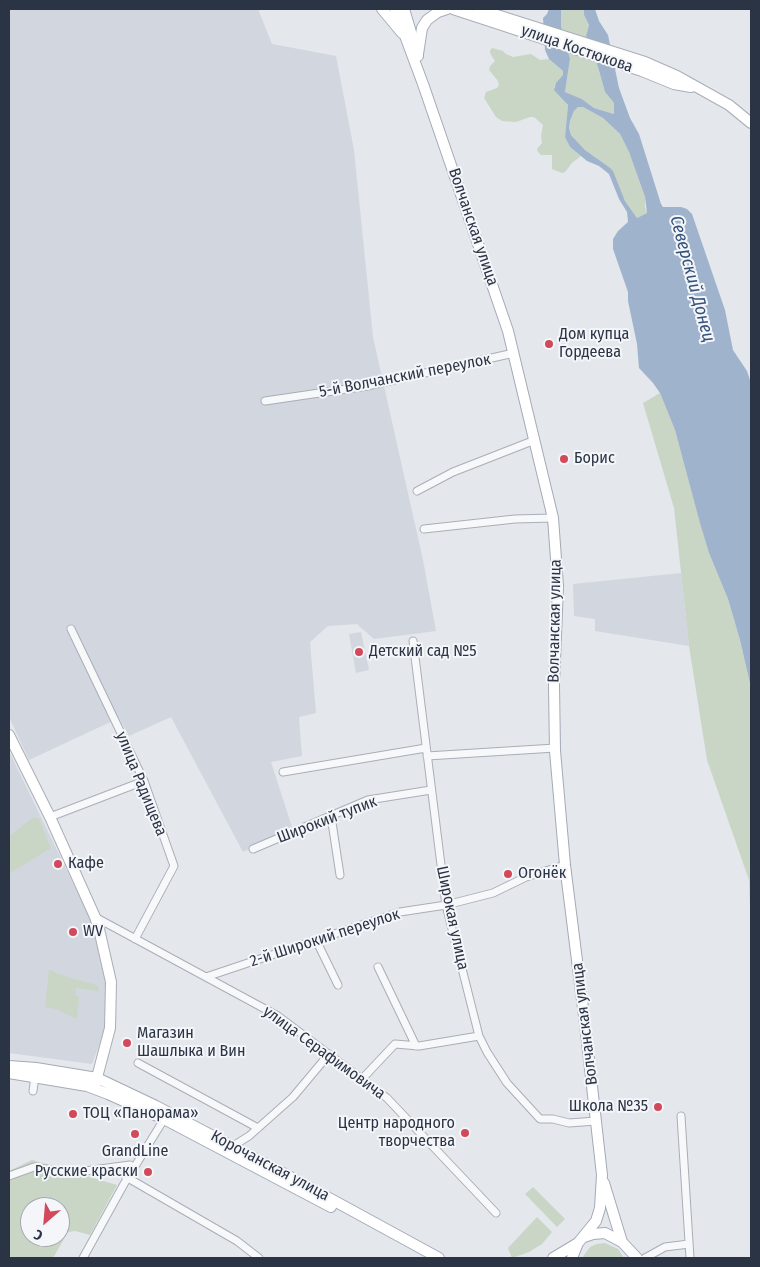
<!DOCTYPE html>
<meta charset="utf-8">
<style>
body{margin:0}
#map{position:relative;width:760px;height:1267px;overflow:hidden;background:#e4e7ec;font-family:"Fira Sans Condensed",sans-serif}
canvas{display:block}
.frame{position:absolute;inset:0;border:10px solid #2b3445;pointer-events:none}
.north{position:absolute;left:20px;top:1197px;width:50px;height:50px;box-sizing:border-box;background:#f4f6f9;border:1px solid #a4a8b1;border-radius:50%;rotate:207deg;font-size:14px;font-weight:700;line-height:20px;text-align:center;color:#2b3445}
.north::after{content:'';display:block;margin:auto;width:18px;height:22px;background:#d1495b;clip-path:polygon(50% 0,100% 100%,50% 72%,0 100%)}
</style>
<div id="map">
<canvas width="760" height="1267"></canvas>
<div class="frame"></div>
<div class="north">С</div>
</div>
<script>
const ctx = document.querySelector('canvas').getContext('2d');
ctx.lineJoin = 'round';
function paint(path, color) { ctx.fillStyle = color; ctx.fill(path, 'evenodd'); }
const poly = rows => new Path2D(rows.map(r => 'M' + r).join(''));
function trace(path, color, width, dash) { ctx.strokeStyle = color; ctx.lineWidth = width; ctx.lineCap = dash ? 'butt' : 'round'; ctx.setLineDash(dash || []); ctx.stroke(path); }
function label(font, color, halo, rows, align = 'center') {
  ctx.font = font + ' "Fira Sans Condensed",sans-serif'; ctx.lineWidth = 4; ctx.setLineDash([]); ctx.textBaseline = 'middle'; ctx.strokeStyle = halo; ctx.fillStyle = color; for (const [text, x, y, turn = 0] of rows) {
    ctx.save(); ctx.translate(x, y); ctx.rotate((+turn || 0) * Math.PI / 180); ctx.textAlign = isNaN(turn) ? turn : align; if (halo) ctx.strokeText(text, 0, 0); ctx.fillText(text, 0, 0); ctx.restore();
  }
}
paint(poly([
 [9,9,258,9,272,44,336,56,354,150,373,337,423,560,436,631,374,639,357,624,328,626,310,642,316,713,299,717,302,756,271,762,292,827,243,852,171,717,129,736,119,718,29,760,9,717],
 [681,573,689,646,595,631,595,619,574,616,573,584],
 [361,632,369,670,356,673,349,634],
 [9,751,89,916,108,983,106,1027,92,1064,9,1053]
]), '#d2d6de');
paint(poly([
 [561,9,584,9,584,15,589,25,586,36,598,67,605,92,614,103,614,114,594,108,582,99,565,92,570,59,561,26],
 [492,48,503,51,506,54,513,57,531,54,540,60,549,59,563,71,563,75,554,87,568,105,565,137,570,147,581,156,572,163,565,172,562,173,552,169,552,155,541,155,538,152,537,149,542,143,541,136,543,125,534,117,530,117,516,122,502,121,496,117,484,98,486,92,497,88,499,85,498,81,489,70,490,66,495,61,491,55,490,51],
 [578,107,583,107,603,118,620,134,629,152,645,197,645,207,647,213,637,218,625,201,609,167,585,150,571,135,569,128,570,121,574,111],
 [660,393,675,430,709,553,728,599,740,640,751,688,751,934,749,880,707,760,689,646,674,508,643,403],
 [34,817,39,819,51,848,9,874,9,836],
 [49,970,73,979,95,984,98,987,99,991,76,988,75,995,79,996,77,1019,56,1009,45,1007],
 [32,1160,117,1185,90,1235,75,1231,68,1232,53,1258,9,1258,9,1171],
 [30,1207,60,1207,60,1237,30,1237],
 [533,1187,565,1219,557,1227,525,1194],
 [537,1217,552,1232,542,1244,529,1252,512,1258,508,1248],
 [605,1243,618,1249,624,1258,582,1258,590,1247,597,1244]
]), '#c9d6c5');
paint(poly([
 [549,9,561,9,561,26,570,59,565,92,582,99,594,108,614,114,614,103,605,92,598,67,586,36,589,25,584,15,584,9,595,9,599,21,608,35,619,88,630,118,639,134,661,204,663,207,681,207,687,209,692,214,725,310,733,350,747,371,751,383,751,688,740,640,728,599,709,553,700,523,675,430,660,393,653,383,639,368,637,344,628,301,628,292,613,249,613,239,618,231,628,222,627,212,619,199,609,174,599,166,587,161,570,147,565,137,568,105,554,90,556,83,563,75,563,71,549,59,545,50,543,18,547,14],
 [578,107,583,107,603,118,620,134,629,152,645,197,647,213,637,218,625,201,613,171,609,167,585,150,571,135,569,128,570,121,574,111]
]), '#9fb4cc');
const street = poly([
 [265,401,367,386,514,353],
 [417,491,453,472,535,440],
 [424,529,515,519,553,518],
 [71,629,144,781,174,866,135,939],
 [413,641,446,905,479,1036,487,1052,507,1083,540,1119,553,1119,569,1123,596,1121],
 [427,756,555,748],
 [283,772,426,748],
 [331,816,340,875],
 [50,817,144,781],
 [253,849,368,800,431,790],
 [95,917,278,1016,387,1098,496,1213],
 [316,940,338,985],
 [378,967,416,1046],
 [206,977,400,912,446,905,493,893,526,877,565,865],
 [138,1063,258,1128],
 [362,1079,395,1044,419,1046,479,1036],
 [33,1091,35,1076],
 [681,1116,690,1258],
 [233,1146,249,1136,293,1097,329,1054],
 [9,1176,34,1167,70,1173,130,1165,126,1178],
 [128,1178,237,1241,259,1258],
 [83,1258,124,1184,166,1116],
 [645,1258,665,1247,689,1244]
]);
const secondary = poly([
 [382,9,402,33],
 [453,9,642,71,674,84,691,87],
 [478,9,645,62,677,76,729,105,751,123],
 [418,54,422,28,427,20,438,12,447,9],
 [9,735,50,817,95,917,99,929,111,982,110,1028,95,1085]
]);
const primary = poly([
 [395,9,423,84,508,331,553,518,558,586,554,685,555,751,565,865,585,1024,602,1175,600,1208,596,1221,578,1243,553,1258],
 [404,9,418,56],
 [9,1066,36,1068,97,1078,156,1106,296,1180,439,1258],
 [9,1073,87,1086,108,1094,164,1119,331,1207],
 [604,1183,622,1242],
 [584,1237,593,1234,605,1233,622,1242,637,1258],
 [572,1258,578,1243]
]);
trace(street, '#a9aeb7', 9);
trace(secondary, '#a9aeb7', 12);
trace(primary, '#a3abb8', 12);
trace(street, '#f7f8fa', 7);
trace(secondary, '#fff', 10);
trace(primary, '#fff', 10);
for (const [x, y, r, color] of [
 [549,344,5,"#d1495b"],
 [564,459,5,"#d1495b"],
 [359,652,5,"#d1495b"],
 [58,864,5,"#d1495b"],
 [508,874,5,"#d1495b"],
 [73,932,5,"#d1495b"],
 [127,1043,5,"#d1495b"],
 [658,1107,5,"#d1495b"],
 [73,1114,5,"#d1495b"],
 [465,1133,5,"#d1495b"],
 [135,1134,5,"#d1495b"],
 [148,1172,5,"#d1495b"]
]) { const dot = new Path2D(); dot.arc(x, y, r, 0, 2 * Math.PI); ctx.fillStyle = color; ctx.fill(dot); trace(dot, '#f4f6f9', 2); }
label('16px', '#2b3445', '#f4f6f9', [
 ["улица Костюкова",577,49,19],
 ["Волчанская улица",473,227,71],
 ["5-й Волчанский переулок",405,376,-11],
 ["Волчанская улица",555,621,-89],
 ["улица Радищева",141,784,68],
 ["Широкий тупик",327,820,-21],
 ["Широкая улица",452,918,78],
 ["2-й Широкий переулок",325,938,-18],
 ["Волчанская улица",585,1024,-97],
 ["улица Серафимовича",324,1053,36],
 ["Корочанская улица",270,1166,28]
]);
label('16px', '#2b3445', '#f4f6f9', [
 ["Дом купца",559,335],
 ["Гордеева",559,353],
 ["Борис",574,459],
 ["Детский сад №5",369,652],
 ["Кафе",68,864],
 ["Огонёк",518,874],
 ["WV",83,932],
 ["Магазин",137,1034],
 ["Шашлыка и Вин",137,1052],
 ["Школа №35",648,1107,"right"],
 ["ТОЦ «Панорама»",83,1114],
 ["Центр народного",455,1124,"right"],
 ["творчества",455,1142,"right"],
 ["GrandLine",135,1152,"center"],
 ["Русские краски",138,1172,"right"]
], 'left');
label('italic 18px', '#34527a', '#f4f6f9', [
 ["Северский Донец",692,279,75]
]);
</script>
